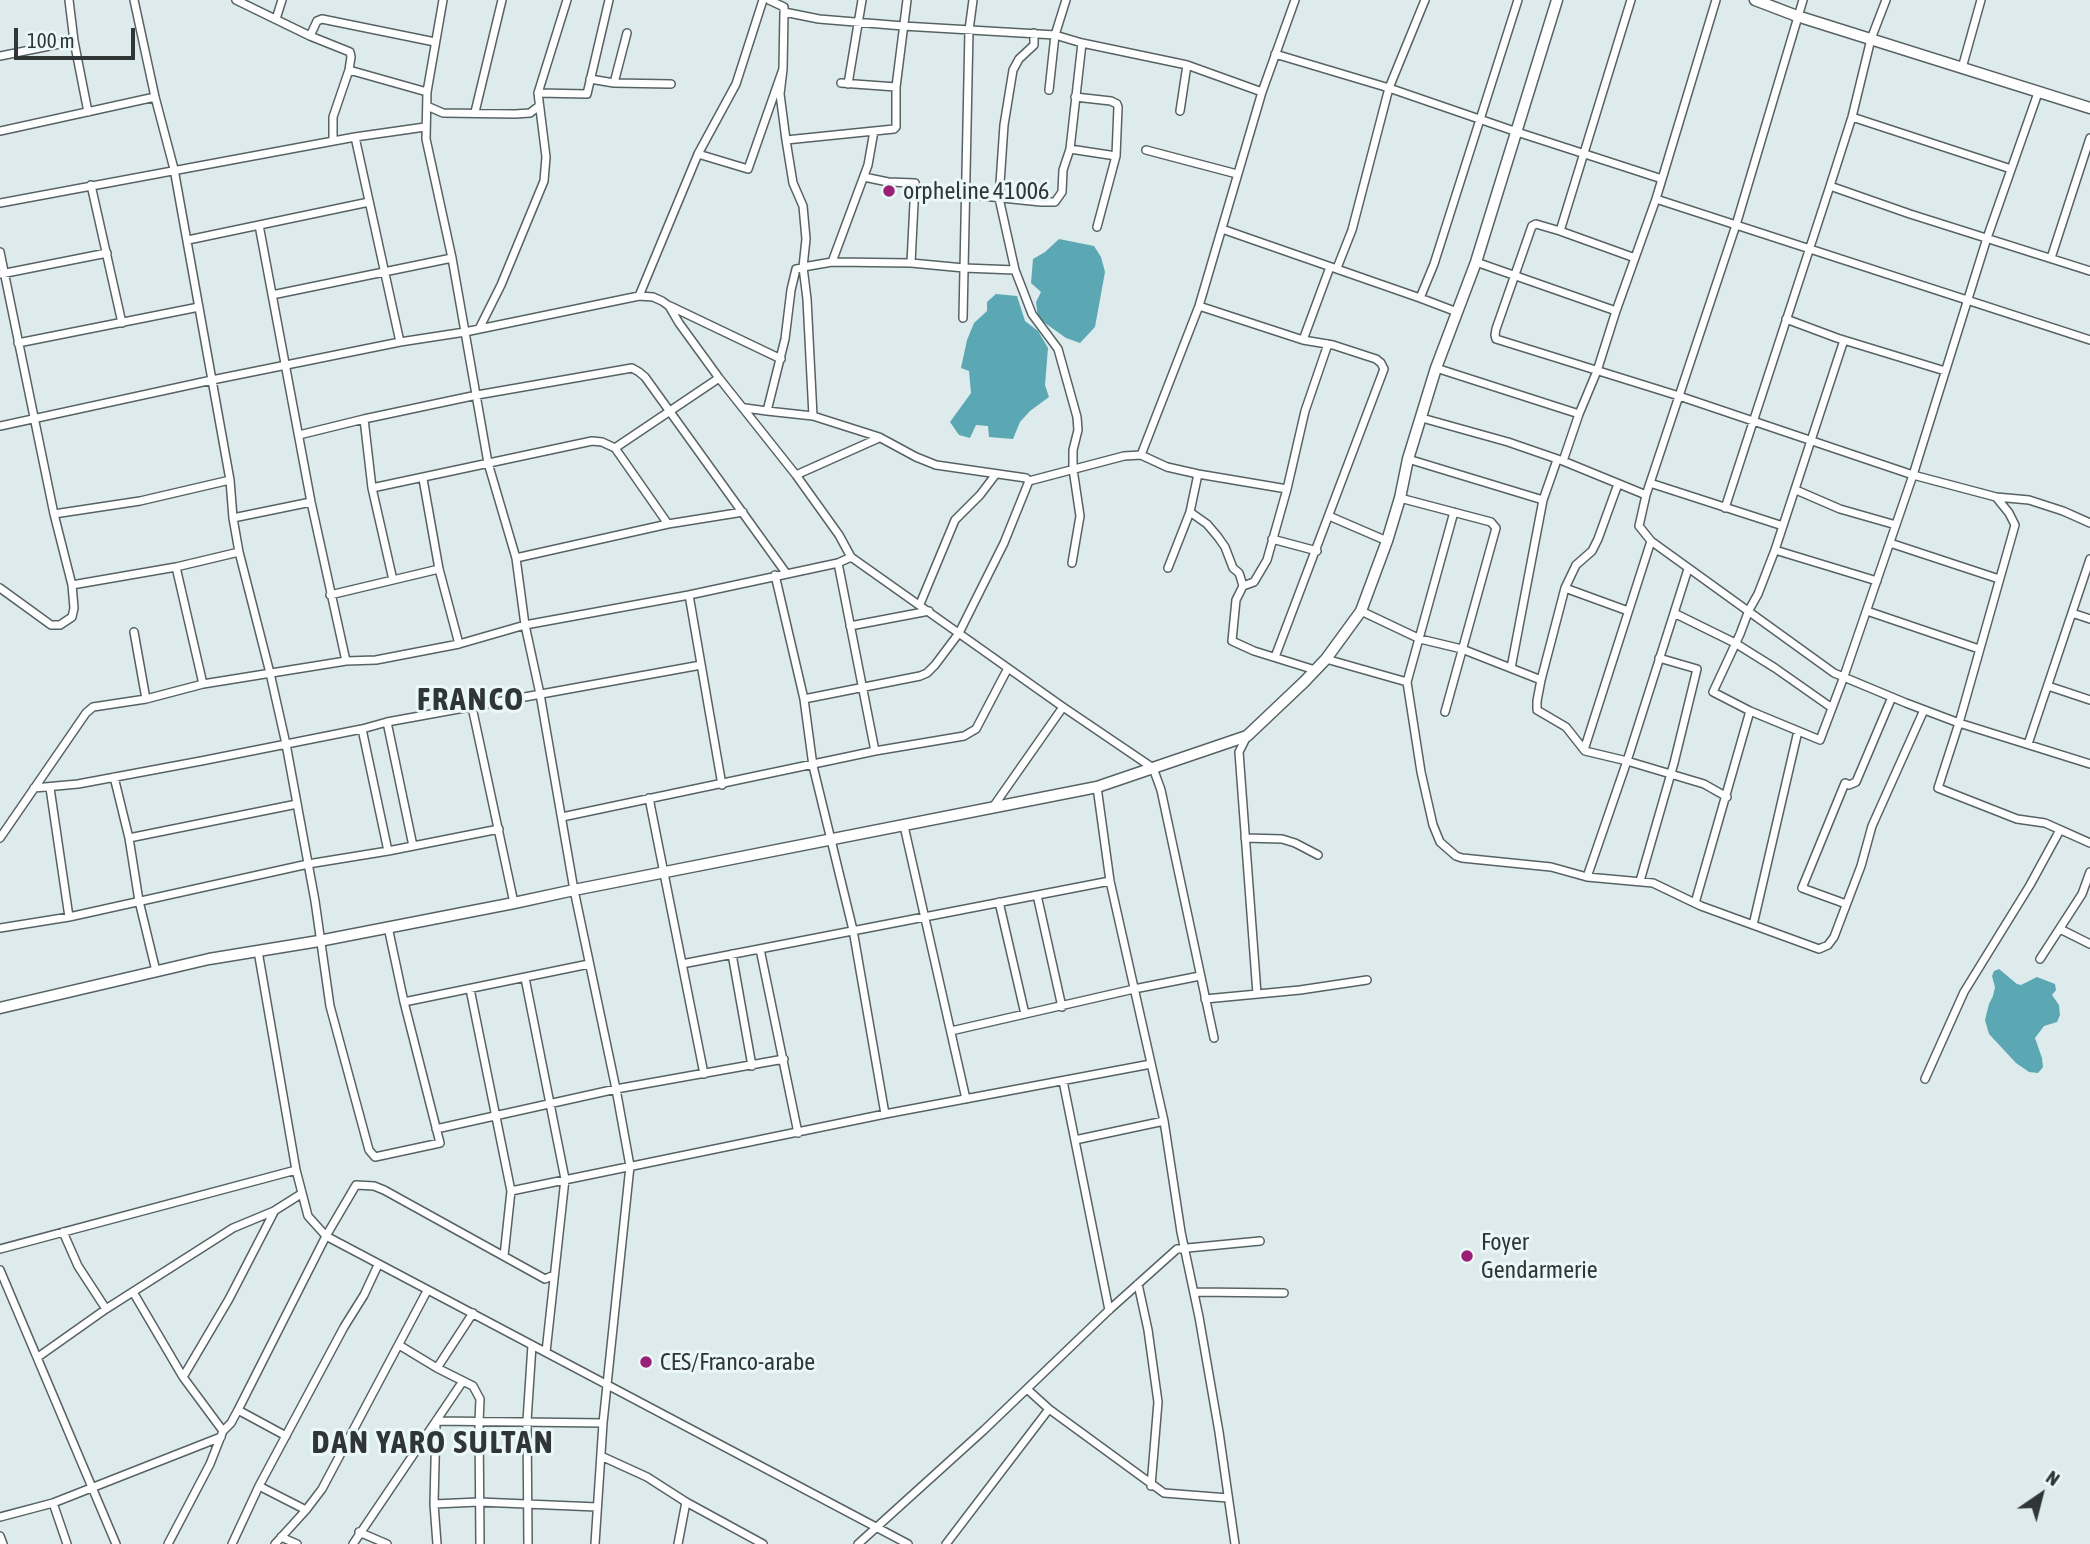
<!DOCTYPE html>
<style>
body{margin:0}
#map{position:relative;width:2090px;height:1544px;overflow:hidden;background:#deebed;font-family:"Asap Condensed",sans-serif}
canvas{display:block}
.north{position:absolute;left:2006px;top:1460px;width:70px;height:70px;-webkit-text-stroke:5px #ebf8fa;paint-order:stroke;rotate:35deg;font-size:19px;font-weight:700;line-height:28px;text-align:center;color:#303536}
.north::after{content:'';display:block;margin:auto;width:24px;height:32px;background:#303536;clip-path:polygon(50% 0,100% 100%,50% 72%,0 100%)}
.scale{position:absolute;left:14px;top:28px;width:121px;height:32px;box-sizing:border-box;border:4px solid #303536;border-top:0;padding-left:9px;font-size:21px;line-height:24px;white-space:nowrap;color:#303536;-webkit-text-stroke:5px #ebf8fa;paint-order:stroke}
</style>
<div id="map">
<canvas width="2090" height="1544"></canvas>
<div class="north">N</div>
<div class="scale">100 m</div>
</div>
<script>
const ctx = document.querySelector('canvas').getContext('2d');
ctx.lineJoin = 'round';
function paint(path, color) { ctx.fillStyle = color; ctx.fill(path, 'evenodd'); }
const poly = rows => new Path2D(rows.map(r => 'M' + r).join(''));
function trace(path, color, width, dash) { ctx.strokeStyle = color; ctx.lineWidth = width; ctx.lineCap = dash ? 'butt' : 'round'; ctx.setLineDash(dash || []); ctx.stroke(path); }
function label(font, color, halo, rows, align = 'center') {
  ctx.font = font + ' "Asap Condensed",sans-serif'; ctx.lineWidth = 6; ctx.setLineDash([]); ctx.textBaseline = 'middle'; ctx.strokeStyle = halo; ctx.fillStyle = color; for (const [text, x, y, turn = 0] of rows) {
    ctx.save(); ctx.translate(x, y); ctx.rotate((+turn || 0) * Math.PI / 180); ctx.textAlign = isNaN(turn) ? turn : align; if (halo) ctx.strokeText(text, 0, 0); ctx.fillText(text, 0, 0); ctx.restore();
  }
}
paint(poly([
 [1059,239,1094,246,1101,257,1105,272,1095,327,1080,343,1066,338,1038,318,1036,302,1041,292,1031,283,1033,259,1045,252],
 [996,294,1017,296,1025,321,1038,331,1048,348,1045,385,1049,397,1030,411,1020,422,1013,439,989,437,988,426,976,425,970,438,959,435,950,422,971,393,969,371,961,368,967,340,974,323,987,311,987,302],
 [1999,969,2017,984,2021,985,2037,977,2055,984,2056,990,2052,995,2059,1005,2060,1015,2057,1022,2044,1026,2035,1038,2042,1058,2043,1067,2038,1073,2029,1072,2016,1063,1989,1034,1985,1020,1989,1004,1993,996,1995,987,1992,976,1994,971]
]), '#5ba7b4');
const minor = poly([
 [69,0,74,41,88,112],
 [134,0,155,97,174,169,230,480,233,518,239,552,270,673,286,744,315,901,330,1006,369,1150,375,1157,440,1143,404,1002,388,927],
 [236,0,310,36,350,52,351,57,349,70,333,117,333,141],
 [443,0,427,92,426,139,452,258,488,463,516,558,525,625,540,694,574,890,616,1089,630,1166,603,1423,595,1544],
 [567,0,538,93,587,94,609,0],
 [769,0,784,7,784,12,819,19,903,26,1055,35,1082,43,1187,65,1262,92],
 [1803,0,1736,225,1646,495,1639,526,1651,541,1834,673,1906,703,1959,723,1938,788,2017,819,2045,823,2090,843],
 [276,19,282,0],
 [1034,33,1034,45,1019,59,1013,70,1004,125,999,198,1015,270,1032,314,1058,349,1077,417,1078,430,1073,450,1073,469,1080,516,1072,563],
 [310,36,317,21,322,19,435,42],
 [1275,54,1389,88,1517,132,1662,179],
 [0,56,74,41],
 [1962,68,1981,0],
 [783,69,780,94,786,140,793,183,803,206,806,239,803,267,807,299,813,416],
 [349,70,427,92],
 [590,79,614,83,671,84],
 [614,83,627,33],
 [841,83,896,87],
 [848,84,862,0],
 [1049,90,1055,35,1066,0],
 [1075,97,1111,101,1117,104,1118,107,1116,156,1097,227],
 [427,106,443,113,515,114,530,113,539,106],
 [1180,111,1187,65],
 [475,112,502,0],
 [1852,117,2011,169],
 [0,131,155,97],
 [355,137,400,342],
 [786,140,894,129,896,127,896,87,907,0],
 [1070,149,1082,43],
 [1146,150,1237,174],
 [698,154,748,169,783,69,784,12],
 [864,177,888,182,915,183,911,263],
 [91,185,122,323],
 [1830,186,1910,214,2090,271],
 [915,189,1041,202,1055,202,1062,192,1063,170,1070,149,1116,156],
 [1656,199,2090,340],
 [0,203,355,137,425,127],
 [259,225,311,502,346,661],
 [1222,229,1420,298,1457,312],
 [1560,231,1631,0],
 [188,240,369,202],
 [0,252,54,514,72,585,74,608,72,617,60,625,51,625,0,588],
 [1635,258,1560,231,1536,224,1532,226,1496,329,1495,335,1496,339,1679,396,1913,475,1996,497,2009,513,2015,525,1959,723,2090,764],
 [2051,258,2090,138],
 [832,262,911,263,964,268,1015,270],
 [1476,262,1616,311],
 [803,267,832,262,868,165,874,131],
 [1337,268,1352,230,1389,88,1425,0],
 [1,274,107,253],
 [272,295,452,258],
 [639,296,698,154,736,84,763,0],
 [1420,298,1434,264,1518,0],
 [670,306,781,359],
 [1199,306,1303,340,1333,345,1376,359,1381,363,1384,369,1275,657],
 [963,318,969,30,973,0],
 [1786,319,1837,338,1945,371],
 [479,329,501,285,544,181,546,157,538,93],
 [1303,340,1330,267],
 [1844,340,1775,550,1758,594,1749,610,1740,634,1713,692,1750,711,1820,740,1843,679,1913,475,1987,238,2038,93],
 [18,343,199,307],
 [1436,368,1579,414],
 [745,408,767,411,785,339,791,290,796,269,803,268],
 [767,411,813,416,879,437,916,457,936,465,1026,478,1029,481],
 [1422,418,1508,442,1563,461,1579,414,1597,371,1616,311,1656,199,1716,0],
 [364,419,372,488,393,580],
 [0,426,212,380,400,342,465,332,639,296,653,297,662,301,669,306,679,323,719,378,796,475,839,535,851,557,1063,707,1153,768,1161,790,1214,1038],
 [299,435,364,419,477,395,632,368,639,372,645,377,786,573],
 [615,448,719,378],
 [1141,455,1167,467,1198,474,1287,489],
 [1408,459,1543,500],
 [1563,461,1646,495],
 [796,475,879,438],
 [423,479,439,569,459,644],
 [1650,483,1783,526],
 [1618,484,1598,539,1592,551,1576,565,1565,588,1541,680,1537,701,1537,710,1566,727,1585,751,1627,761,1704,784,1727,797],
 [372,488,592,441,602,442,615,448,668,524],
 [1796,490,1840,509,1896,525],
 [1996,497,2029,500,2063,511,2090,523],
 [1400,498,1491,522,1496,528,1445,712],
 [1725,508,1830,186,1852,117,1871,39,1886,0],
 [1190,512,1207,524,1218,537,1225,547,1233,568,1239,573,1241,579,1243,586,1236,600,1232,641,1254,651,1315,670],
 [1454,512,1407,682,1421,772,1433,825,1440,842,1456,856,1462,858,1551,867,1587,877,1653,883,1701,906,1819,949,1828,945,1834,937,1861,866,1872,826,1924,710],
 [54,514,140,501,230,480],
 [1329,516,1387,541],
 [233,518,311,502],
 [1272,539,1317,551],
 [1890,543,1999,579],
 [1775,550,1877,581],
 [516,558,668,524,743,512],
 [838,563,875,751],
 [176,567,203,684],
 [1168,568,1190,512,1198,474],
 [775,575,804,699,813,766,853,930,885,1114],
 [72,585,176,567,239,552],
 [1243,586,1254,582,1267,560,1287,489,1305,411,1328,344],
 [1565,588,1628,611],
 [330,595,439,569],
 [689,595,722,785],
 [920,604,955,520,980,495,996,474],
 [1361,611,1420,639,1462,649,1541,680],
 [1867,611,1979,649],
 [1674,613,1735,643,1775,668,1832,708],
 [2072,613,2090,619],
 [850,626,929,611],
 [134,632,146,699],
 [1326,659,1407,682],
 [1511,668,1543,500,1557,460],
 [2048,686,2090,700],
 [804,699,920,676,927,673,935,665,959,633,1004,543,1029,481,1124,456,1141,455,1199,306,1262,92,1295,0],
 [472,707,514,903],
 [387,722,413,846],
 [362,729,388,851],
 [1247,736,1239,752,1257,994],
 [2028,744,2090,559],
 [1584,750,1651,541],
 [114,777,129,838,139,901,156,971],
 [1097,787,1110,881,1164,1121,1181,1232,1199,1317,1219,1432,1235,1544],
 [34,788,78,784,201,761,362,729,387,722,701,665],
 [50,788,69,917],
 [649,798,704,1074],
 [993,807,1063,707],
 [562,817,875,751,964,736,976,729,1008,668],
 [904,826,966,1099],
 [0,838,86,713,93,707,146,699,203,684,346,661,376,660,459,644,525,625,689,595,838,563,851,557],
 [129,838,297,804],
 [1245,838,1282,839,1295,843,1318,855],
 [1587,877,1627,761,1688,569],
 [1640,881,1674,763,1697,669,1659,658],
 [1037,895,1062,1007],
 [999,902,1025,1014],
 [1695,903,1750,711],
 [1846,904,1802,888,1845,783,1849,785,1856,782,1892,697],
 [1753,925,1798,731],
 [0,928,69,917,308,864,388,851,499,829],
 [2060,929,2090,944],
 [760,949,798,1133],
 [732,954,752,1066],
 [2040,959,2082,894,2090,872],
 [682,964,1110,881],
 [525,978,565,1179,546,1352],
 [470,989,511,1191,504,1256],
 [1205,999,1300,990,1367,980],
 [404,1002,589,964],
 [951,1031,1134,989,1200,976],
 [1925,1079,1964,992,2030,885,2060,830],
 [1063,1081,1109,1310],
 [436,1129,616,1089,784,1059],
 [1075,1140,1164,1121],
 [296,1170,308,1216,326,1236,908,1544],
 [511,1191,885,1114,1151,1064],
 [63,1232,78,1266,106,1309],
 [0,1249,296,1170,258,951],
 [0,1270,116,1544],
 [1138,1284,1148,1330,1158,1402,1151,1486],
 [133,1292,183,1377,223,1431],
 [1194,1292,1284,1293],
 [399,1345,437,1368,473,1386,480,1399,479,1422,480,1544],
 [38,1357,106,1309,233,1228,274,1211,301,1194],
 [437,1368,473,1313],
 [183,1377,229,1299,274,1212],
 [1027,1389,1049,1409,1164,1493,1228,1498],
 [238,1410,286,1436],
 [436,1421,603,1423],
 [436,1422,434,1504,437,1544],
 [601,1456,647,1477,686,1502,763,1544],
 [259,1486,306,1510],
 [53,1503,67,1544],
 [434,1504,479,1502,597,1507],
 [0,1517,53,1503,221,1437],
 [359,1532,387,1544],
 [0,1536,3,1544],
 [281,1537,297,1544],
 [168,1544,210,1464,223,1431,231,1423,238,1410,326,1236,356,1185,374,1186,384,1190,545,1279,554,1275],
 [232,1544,259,1486,344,1327,364,1295,378,1265],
 [275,1544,306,1510,322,1489,427,1291],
 [353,1544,463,1381],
 [528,1544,527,1421,532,1345],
 [678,1544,686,1502],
 [858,1544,984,1430,1109,1310,1177,1249,1260,1241],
 [946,1544,1049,1409]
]);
const tertiary = poly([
 [1755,0,1797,16,2090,108],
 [0,1008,209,959,319,941,514,903,574,890,1097,787,1247,736,1304,682,1326,659,1361,611,1387,541,1400,498,1408,459,1436,368,1476,262,1557,0]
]);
trace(minor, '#576264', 10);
trace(tertiary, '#576264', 13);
trace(minor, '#fff', 7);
trace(tertiary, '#fff', 10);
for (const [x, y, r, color] of [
 [889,191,7,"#9c1f76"],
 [1467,1256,7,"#9c1f76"],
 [646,1362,7,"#9c1f76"]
]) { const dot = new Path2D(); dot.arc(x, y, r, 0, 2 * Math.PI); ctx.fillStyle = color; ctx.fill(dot); trace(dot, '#ebf8fa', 2.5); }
label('24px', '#303536', '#ebf8fa', [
 ["orpheline 41006",903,191],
 ["Foyer",1481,1242],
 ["Gendarmerie",1481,1270],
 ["CES/Franco-arabe",660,1362]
], 'left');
ctx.letterSpacing = '2px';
label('bold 32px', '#303536', '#ebf8fa', [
 ["FRANCO",471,700],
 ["DAN YARO SULTAN",433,1443]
]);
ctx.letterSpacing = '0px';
</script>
